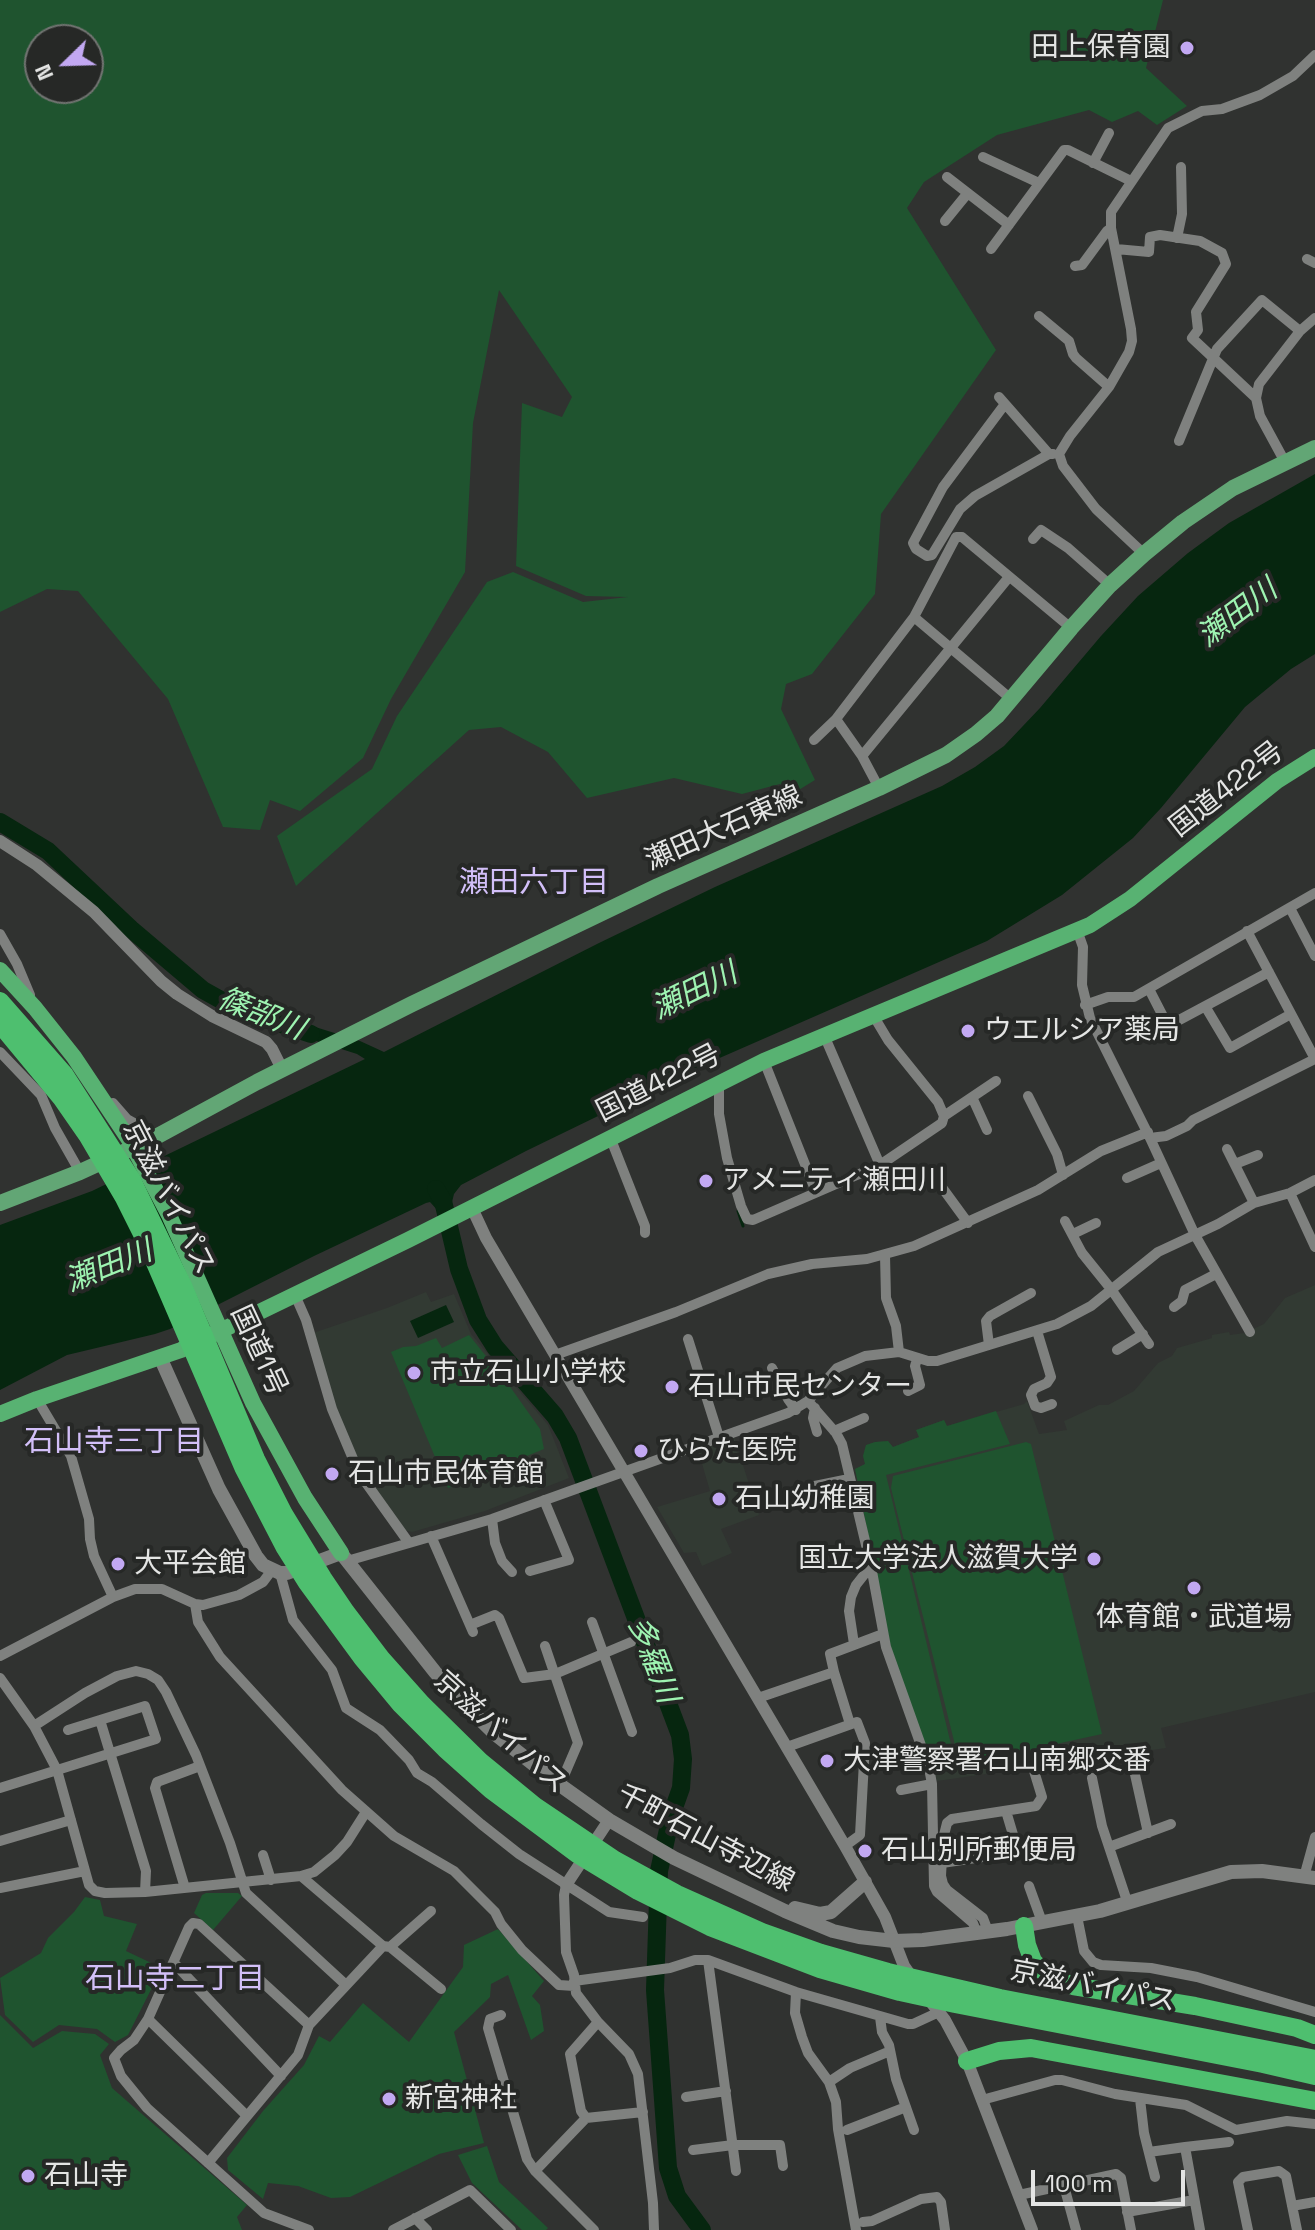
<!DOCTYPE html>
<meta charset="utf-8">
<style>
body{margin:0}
#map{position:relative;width:1315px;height:2230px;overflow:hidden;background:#303230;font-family:"Space Grotesk",sans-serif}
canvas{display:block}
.north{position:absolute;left:24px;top:24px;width:80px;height:80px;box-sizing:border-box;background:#262826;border:2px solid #727472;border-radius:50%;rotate:247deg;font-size:22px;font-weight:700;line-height:32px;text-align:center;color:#e4e5e4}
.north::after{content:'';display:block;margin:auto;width:28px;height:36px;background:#c2a8f2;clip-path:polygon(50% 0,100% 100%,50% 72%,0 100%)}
.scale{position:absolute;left:1031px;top:2170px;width:154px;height:36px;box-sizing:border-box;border:4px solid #e4e5e4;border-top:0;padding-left:10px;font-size:24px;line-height:28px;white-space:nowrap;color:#e4e5e4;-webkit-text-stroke:6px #262826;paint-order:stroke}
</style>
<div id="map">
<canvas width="1315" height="2230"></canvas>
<div class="north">N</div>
<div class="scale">100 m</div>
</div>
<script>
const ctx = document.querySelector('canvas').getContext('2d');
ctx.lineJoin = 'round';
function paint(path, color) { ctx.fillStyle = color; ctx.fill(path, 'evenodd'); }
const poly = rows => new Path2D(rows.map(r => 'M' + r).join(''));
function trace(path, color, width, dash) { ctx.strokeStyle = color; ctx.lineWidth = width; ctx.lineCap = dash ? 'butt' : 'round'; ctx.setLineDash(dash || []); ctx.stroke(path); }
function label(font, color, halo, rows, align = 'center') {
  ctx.font = font + ' "Space Grotesk","Noto Sans JP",sans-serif'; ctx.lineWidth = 8; ctx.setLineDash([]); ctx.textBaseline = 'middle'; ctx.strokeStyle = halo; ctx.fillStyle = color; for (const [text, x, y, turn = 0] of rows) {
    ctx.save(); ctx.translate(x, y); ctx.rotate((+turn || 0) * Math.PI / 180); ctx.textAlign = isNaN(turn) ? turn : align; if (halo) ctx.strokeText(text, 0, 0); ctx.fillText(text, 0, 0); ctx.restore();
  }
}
paint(poly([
 [1315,1285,1315,1692,1161,1728,1166,1748,937,1781,891,1648,855,1469,865,1464,863,1456,866,1445,875,1442,888,1441,893,1447,919,1437,916,1430,944,1420,947,1426,1024,1404,1027,1401,1039,1434,1067,1430,1064,1421,1099,1405,1108,1405,1134,1391,1158,1363,1172,1356,1177,1348,1212,1338,1212,1335,1229,1332,1230,1335,1244,1333,1264,1324,1285,1298],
 [426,1292,431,1302,454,1294,471,1334,548,1425,569,1478,485,1511,412,1532,404,1530,367,1482,336,1412,313,1333,387,1308],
 [734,1437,759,1515,721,1529,732,1553,702,1566,696,1552,684,1553,657,1507,710,1491,698,1450]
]), '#323a33');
paint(poly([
 [0,0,1163,0,1146,68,1187,106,1157,125,1138,111,1112,122,1089,110,997,135,924,182,907,208,996,350,881,514,875,594,812,674,786,684,781,709,815,780,797,791,780,784,742,794,674,778,587,798,548,752,501,727,469,730,296,886,277,836,372,769,397,716,487,582,513,572,583,602,628,597,586,596,516,566,522,403,562,417,572,397,499,290,473,423,465,572,391,699,363,758,300,811,270,800,260,830,223,827,168,699,78,591,47,589,0,612],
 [40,40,88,40,88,88,40,88],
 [469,1335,506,1381,540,1429,544,1449,448,1488,391,1352,403,1347,416,1346,436,1338,442,1348],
 [996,1411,1010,1444,886,1475,955,1761,927,1751,891,1648,855,1469,865,1464,863,1456,866,1445,875,1442,888,1441,893,1447,919,1437,916,1430,944,1420,947,1426],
 [1026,1442,1031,1444,1102,1734,960,1765,891,1488,893,1476],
 [206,1893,238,1893,242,1896,213,1930,194,1913,202,1895],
 [85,1897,100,1900,104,1916,137,1924,126,1951,162,1968,128,2035,115,2042,97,2029,59,2025,33,2042,5,2015,0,1978,41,1953,48,1938,74,1912],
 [498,1929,544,1981,532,1996,540,2005,544,2031,531,2040,508,1975,491,1984,490,1997,454,2032,484,2143,439,2154,350,2197,331,2198,298,2186,268,2183,263,2199,228,2170,227,2158,263,2111,304,2065,319,2036,330,2042,363,2003,409,2042,463,1967,464,1945],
 [0,2015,33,2048,62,2031,95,2034,109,2044,100,2055,112,2088,247,2205,237,2217,242,2230,0,2230],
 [487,2146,499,2182,548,2228,546,2230,522,2230,472,2183,458,2155]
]), '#1f542f');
paint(poly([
 [1315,474,1315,654,1291,669,1245,707,1161,808,1133,838,1062,895,987,941,699,1067,526,1151,461,1185,454,1194,451,1206,439,1212,430,1202,426,1203,314,1256,170,1329,155,1334,67,1355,0,1390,0,1225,92,1191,365,1059,357,1054,288,1032,293,1020,360,1041,384,1052,599,943,715,887,942,786,975,767,1004,746,1040,708,1101,636,1138,596,1188,553,1229,523],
 [446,1305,454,1322,418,1338,410,1321]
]), '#06260f');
trace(poly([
 [738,1211,743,1226]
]), '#06260f', 3);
trace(poly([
 [0,822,48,851,131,929,203,990,239,1010,311,1034],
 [436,1189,443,1201,459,1269,478,1320,495,1347,555,1416,568,1438,680,1735,683,1759,681,1788,671,1816,659,1871,655,1990,668,2168,677,2196,702,2230]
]), '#06260f', 18);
trace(poly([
 [983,157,1039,183],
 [1093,163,1109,133],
 [947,177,1009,225],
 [945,221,967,194],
 [1177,238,1182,214,1181,167],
 [991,249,1064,150,1068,150,1131,181],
 [1116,249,1149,252,1150,237,1160,235,1200,241,1222,253,1226,264,1196,312,1198,330,1192,338,1256,398],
 [1307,259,1315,263],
 [1075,266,1082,265,1107,231,1111,228],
 [1039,316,1069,341,1073,354,1076,358,1109,387],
 [999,397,1049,454,1053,454],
 [1005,404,943,487,913,543,916,549,927,556,932,555,960,509,975,496,1049,454],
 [1179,441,1217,349,1262,300,1300,331],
 [1285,462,1260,416,1256,398,1259,384,1300,331,1315,318],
 [1033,539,1041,530,1068,548,1110,585],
 [1144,554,1096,509,1063,466,1059,454,1070,436,1109,387,1129,352,1132,341,1131,329,1111,228,1111,212,1168,128,1202,111,1222,109,1260,95,1293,76,1315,55],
 [914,617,1011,699],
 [814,740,836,719],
 [862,756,1009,577],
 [879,788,862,756,836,719,914,617,956,537,962,537,1071,628],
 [1290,908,1315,956],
 [1077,930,1083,947,1082,985,1090,1018,1150,1138,1195,1235,1250,1332],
 [1247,931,1315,1059],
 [0,934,17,964,30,995],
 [1149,989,1168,1026,1269,972],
 [1085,1005,1108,997,1134,997,1315,893],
 [1205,1006,1230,1048,1291,1014],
 [824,1035,880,1165],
 [0,1052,41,1095,55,1128,80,1172],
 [764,1061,816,1192],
 [719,1082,719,1114,727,1158,741,1206,747,1219,753,1220,880,1165,942,1123,944,1116,938,1102,888,1040,873,1015],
 [1028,1096,1057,1154,1063,1175],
 [972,1097,987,1130],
 [113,1103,127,1119,145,1129,152,1139],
 [944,1116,996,1081],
 [610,1137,645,1226,645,1233],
 [1150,1138,1166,1136,1187,1126,1193,1120,1315,1059],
 [1227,1149,1254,1203],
 [1235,1164,1258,1155],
 [930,1171,968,1223],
 [1127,1178,1161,1163],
 [1290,1193,1315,1247],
 [1065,1221,1082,1253,1111,1289,1149,1344],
 [1073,1234,1096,1223],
 [885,1255,886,1298,896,1326,899,1352],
 [295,1295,306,1320,332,1409,359,1473,409,1543],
 [1174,1307,1182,1301,1185,1290,1216,1274],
 [1037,1331,1051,1377,1047,1383,1034,1389,1031,1395,1035,1406,1041,1408,1052,1404],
 [688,1339,719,1437],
 [989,1345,986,1321,990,1316,1031,1293],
 [1117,1350,1143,1334],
 [555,1355,676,1312,768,1274,812,1264,867,1259,914,1246,1038,1190,1101,1151,1148,1132],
 [772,1368,788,1399,796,1410],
 [908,1391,920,1385,915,1366,917,1359],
 [705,1394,735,1383],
 [37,1399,71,1456,89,1519,90,1539,94,1556,113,1597],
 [808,1401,836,1433,842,1444,871,1566,886,1647,929,1768,932,1784,934,1886,937,1892,973,1923,977,1933],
 [815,1408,813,1418,817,1432],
 [834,1431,864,1418],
 [810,1487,849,1479],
 [492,1519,495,1543,502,1561,512,1572],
 [431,1536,473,1632],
 [347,1561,492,1519,788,1413,808,1401,837,1368,865,1356,899,1352,928,1361,937,1361,1057,1324,1091,1306,1158,1252,1218,1224,1254,1203,1290,1193,1315,1180],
 [530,1571,569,1560,544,1500],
 [280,1573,293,1620,332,1670,346,1708,380,1730,409,1760,417,1773,432,1782,481,1824,519,1854,609,1912,643,1917],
 [195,1604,198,1622,220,1657,342,1790,394,1836,454,1871,495,1912,501,1924,522,1950,559,1985,574,1986],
 [592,1622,632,1732],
 [470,1625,495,1615,499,1618,524,1678,555,1674,631,1642],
 [854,1644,849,1611,851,1597,856,1585,871,1566],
 [545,1646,578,1743,560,1785],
 [0,1656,113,1597,135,1589,162,1589,195,1604,203,1605,239,1595,263,1582,272,1570],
 [834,1672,830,1654,883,1634],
 [0,1678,34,1726,57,1770,89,1885,95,1891,105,1893,145,1892,301,1876,314,1872,335,1855,347,1842,366,1812],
 [758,1698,834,1672,850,1724],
 [100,1720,146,1871,145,1892],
 [34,1726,85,1693,117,1676,136,1671,148,1674,158,1680,166,1692,196,1755,230,1843,246,1893,346,1985],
 [787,1747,857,1722,865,1743,860,1835,845,1846],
 [1132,1761,1148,1833],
 [1092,1778,1102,1826,1128,1904],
 [0,1788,156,1739,145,1706,68,1730],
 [901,1790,932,1784],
 [0,1841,71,1820],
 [1109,1847,1171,1824],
 [263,1855,271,1880],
 [942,1863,1016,1852,1017,1848,1006,1811],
 [1304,1877,1315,1837],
 [566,1885,564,1895,566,1952,574,1975,576,1993,598,2022,629,2054,638,2074,653,2203,654,2230],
 [1029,1886,1042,1922],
 [0,1888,85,1871],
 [185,1888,155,1788,157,1782,200,1766],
 [1077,1916,1084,1951,1093,1962,1101,1965,1151,1968,1197,1977,1315,2012],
 [988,1931,983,1918,947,1890,943,1884,941,1876,943,1839,947,1823,952,1819,1036,1806,1042,1797,1034,1771],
 [383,1946,390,1947,441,1989],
 [390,1947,431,1911],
 [708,1960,736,2171],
 [174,1963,281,2076],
 [574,1981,670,1968,695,1960,708,1960,796,1992,908,2024,913,2024,939,2012],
 [796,1992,795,2013,802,2037,808,2053,829,2082,836,2102,838,2129,856,2230],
 [501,2015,490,2019,488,2028,527,2159,535,2171,594,2230],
 [880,2017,882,2032,889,2045,896,2079,914,2130],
 [148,2019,247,2116],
 [309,2025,199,1924,193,1923,189,1927,148,2019,134,2040,121,2050,114,2058,121,2076,147,2108,264,2213,309,2230],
 [829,2082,850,2068,890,2051],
 [686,2097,726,2091],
 [1140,2099,1144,2133,1155,2177],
 [982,2100,1055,2080,1062,2080,1115,2094,1186,2105,1236,2130,1287,2121,1315,2124],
 [586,2118,581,2111,570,2054,598,2022],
 [847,2130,906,2107],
 [1185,2147,1229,2142],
 [693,2150,733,2145,780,2145,783,2166],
 [1149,2152,1185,2147,1200,2230],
 [208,2163,298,2055,309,2025,383,1946,301,1876],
 [535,2171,586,2118,643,2112],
 [1064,2186,1076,2230],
 [1019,2195,1116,2174,1121,2178,1131,2230],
 [1292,2206,1315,2202],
 [1127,2212,1194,2200],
 [415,2218,427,2230],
 [863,2222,872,2221,921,2199,937,2197,941,2202,945,2230],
 [393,2230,470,2190,511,2230],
 [1248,2230,1238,2182,1243,2177,1279,2171,1286,2176,1297,2230]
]), '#7f817f', 10);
trace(poly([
 [0,841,37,865,94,912,161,981,177,994,212,1016,266,1042,272,1049,282,1069],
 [472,1208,486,1238,845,1846,885,1917,904,1966,913,1979],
 [566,1885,609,1820],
 [927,1997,945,2020,967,2061,1032,2230]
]), '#7f817f', 12);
trace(poly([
 [160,1357,219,1489,256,1556,263,1565,280,1573,287,1573,341,1553,435,1672,456,1696,495,1734,560,1785,609,1820,674,1858,785,1911,833,1931,859,1937,894,1941,923,1940,1007,1929,1100,1911,1231,1872,1262,1871,1315,1878],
 [795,1908,820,1914,831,1912,865,1882]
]), '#7f817f', 14);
trace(poly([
 [0,1203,80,1172,152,1139,257,1082,412,1004,658,886,879,788,946,755,976,734,997,716,1071,628,1110,585,1144,554,1183,522,1233,488,1315,448]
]), '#62a675', 16);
trace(poly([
 [0,970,35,1008,74,1057,130,1141,169,1215,253,1403,305,1498,341,1553],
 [0,1414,37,1399,181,1350,408,1240,764,1061,1090,925,1130,899,1277,781,1315,757]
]), '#58b272', 16);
trace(poly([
 [0,1001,65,1075,131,1178,184,1288,256,1459,284,1514,323,1578,346,1612,381,1658,422,1704,480,1761,535,1806,615,1860,677,1894,762,1932,821,1953,888,1972,1000,1998,1315,2059],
 [0,1024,62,1099,87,1135,124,1198,146,1242,243,1467,285,1548,307,1583,362,1658,401,1705,445,1749,491,1790,577,1854,638,1891,710,1927,820,1969,900,1992,955,2004,1263,2064,1315,2076],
 [1024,1926,1027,1945,1033,1961,1047,1975,1073,1986,1195,2006,1297,2028,1315,2035],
 [967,2061,999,2051,1031,2048,1315,2101]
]), '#4ebf6f', 18);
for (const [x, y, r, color] of [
 [1187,48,8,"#c2a8f2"],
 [968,1031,8,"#c2a8f2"],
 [706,1181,8,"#c2a8f2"],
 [414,1373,8,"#c2a8f2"],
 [672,1387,8,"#c2a8f2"],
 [641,1451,8,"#c2a8f2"],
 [332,1474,8,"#c2a8f2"],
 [719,1499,8,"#c2a8f2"],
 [1094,1559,8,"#c2a8f2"],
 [118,1564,8,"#c2a8f2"],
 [1194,1588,8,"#c2a8f2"],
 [827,1761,8,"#c2a8f2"],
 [865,1851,8,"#c2a8f2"],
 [389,2099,8,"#c2a8f2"],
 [28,2176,8,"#c2a8f2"]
]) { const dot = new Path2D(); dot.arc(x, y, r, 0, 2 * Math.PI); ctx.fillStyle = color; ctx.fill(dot); trace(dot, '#262826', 3); }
label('28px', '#e4e5e4', '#262826', [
 ["田上保育園",1171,48,"right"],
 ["ウエルシア薬局",984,1031],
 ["アメニティ瀬田川",722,1181],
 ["市立石山小学校",430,1373],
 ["石山市民センター",688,1387],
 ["ひらた医院",657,1451],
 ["石山市民体育館",348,1474],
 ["石山幼稚園",735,1499],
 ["国立大学法人滋賀大学",1078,1559,"right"],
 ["大平会館",134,1564],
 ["体育館・武道場",1194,1618,"center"],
 ["大津警察署石山南郷交番",843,1761],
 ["石山別所郵便局",881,1851],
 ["新宮神社",405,2099],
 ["石山寺",44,2176]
], 'left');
label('28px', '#e4e5e4', '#262826', [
 ["国道422号",1227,790,-38],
 ["瀬田大石東線",724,829,-24],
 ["国道422号",659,1084,-27],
 ["京滋バイパス",168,1198,63],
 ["国道1号",258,1351,65],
 ["京滋バイパス",500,1733,42],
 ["千町石山寺辺線",705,1839,28],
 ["京滋バイパス",1093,1987,11]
]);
label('italic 30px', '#9ef3b1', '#262826', [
 ["瀬田川",1238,614,-37],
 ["瀬田川",695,992,-26],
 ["篠部川",261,1015,22],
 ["瀬田川",109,1267,-22],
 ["多羅川",652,1660,69]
]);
label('30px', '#d2bff8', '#262826', [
 ["瀬田六丁目",534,884],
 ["石山寺三丁目",114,1443],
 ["石山寺二丁目",175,1980]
]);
</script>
